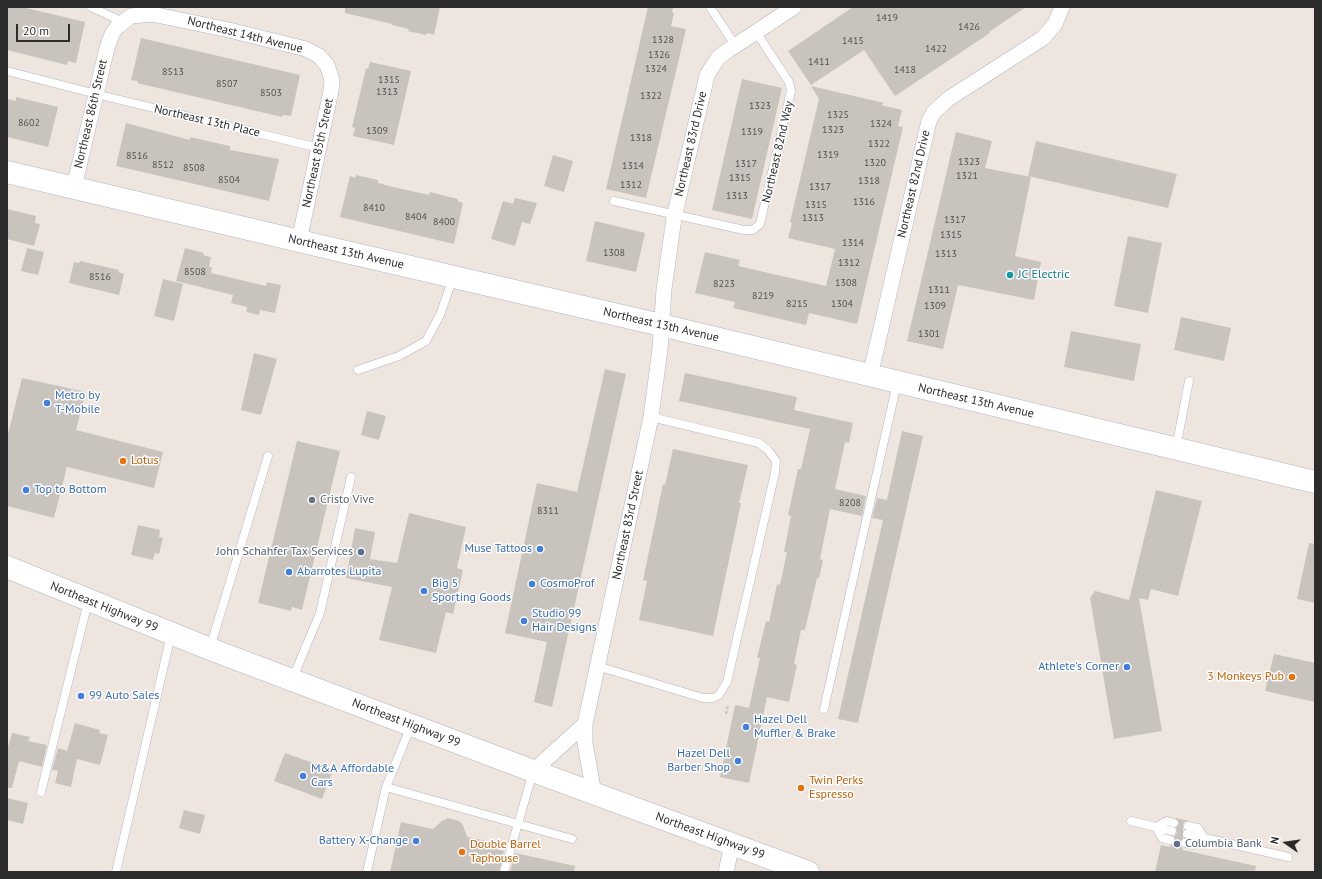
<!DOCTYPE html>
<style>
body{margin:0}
#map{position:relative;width:1322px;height:879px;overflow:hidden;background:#eee6de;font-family:"PT Sans",sans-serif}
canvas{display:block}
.frame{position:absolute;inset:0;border:8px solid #2c2c2c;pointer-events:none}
.north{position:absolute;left:1266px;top:823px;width:40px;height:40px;-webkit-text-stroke:3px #fff;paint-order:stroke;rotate:283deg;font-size:11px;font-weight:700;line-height:16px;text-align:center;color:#2c2c2c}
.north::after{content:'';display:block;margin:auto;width:14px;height:18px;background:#2c2c2c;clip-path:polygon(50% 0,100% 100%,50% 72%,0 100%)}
.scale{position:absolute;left:16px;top:24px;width:54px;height:18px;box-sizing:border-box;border:2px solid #2c2c2c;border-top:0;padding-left:5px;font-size:12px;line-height:14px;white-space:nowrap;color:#2c2c2c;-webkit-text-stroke:3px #fff;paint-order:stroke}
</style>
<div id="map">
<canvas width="1322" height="879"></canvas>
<div class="frame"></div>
<div class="north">N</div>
<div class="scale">20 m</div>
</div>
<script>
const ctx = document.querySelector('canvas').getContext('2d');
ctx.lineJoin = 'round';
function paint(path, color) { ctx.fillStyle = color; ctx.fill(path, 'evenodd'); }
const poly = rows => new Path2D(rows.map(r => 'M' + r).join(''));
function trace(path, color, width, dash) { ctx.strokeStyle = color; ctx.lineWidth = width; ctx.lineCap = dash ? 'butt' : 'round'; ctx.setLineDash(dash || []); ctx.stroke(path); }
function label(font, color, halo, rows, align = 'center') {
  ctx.font = font + ' "PT Sans",sans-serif'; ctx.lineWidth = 3; ctx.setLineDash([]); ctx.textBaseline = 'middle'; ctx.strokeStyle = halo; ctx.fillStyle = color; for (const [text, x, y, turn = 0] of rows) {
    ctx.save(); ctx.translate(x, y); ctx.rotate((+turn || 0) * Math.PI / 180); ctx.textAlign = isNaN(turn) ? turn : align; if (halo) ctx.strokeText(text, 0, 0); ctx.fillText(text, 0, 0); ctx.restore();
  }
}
paint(poly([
 [7,7,22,7,85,22,76,63,68,61,67,65,7,50],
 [345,7,440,7,434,35,427,33,426,35,408,31,409,29,392,25,392,24,345,13],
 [648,7,673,7,672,12,674,13,671,26,686,29,646,198,606,189],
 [853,7,1026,7,989,32,990,33,895,96,864,50,811,85,788,51],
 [141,38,300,75,291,116,283,115,282,117,137,83,138,81,131,80],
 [370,62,411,71,394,145,353,136,355,128,352,127,366,68,368,69],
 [742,79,782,88,752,219,712,210],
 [811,86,884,103,881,105,902,110,898,126,903,127,857,324,809,313,806,325,733,308,735,302,695,293,705,252,740,260,738,266,826,286,835,249,788,238,792,223,790,222,819,99],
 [16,97,58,107,48,147,7,137,7,99,16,101],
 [126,123,190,140,190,137,230,146,230,150,279,159,269,201,116,166],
 [956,132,992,141,985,168,1031,177,1015,256,1041,262,1034,300,958,285,943,349,907,341],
 [1036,141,1177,174,1168,208,1028,176],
 [553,155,573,161,564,192,544,186],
 [356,175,378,180,378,183,389,186,429,195,430,192,458,199,458,201,463,203,454,244,340,217,350,176,355,178],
 [515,198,537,203,530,224,522,222,515,246,491,239,503,201,513,204],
 [7,209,36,216,35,223,40,224,34,246,7,239],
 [595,221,645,233,636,272,586,261],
 [1128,236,1162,243,1148,313,1114,306],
 [27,248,44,252,38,275,21,271],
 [185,248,204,253,203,255,211,257,209,267,212,267,211,273,266,286,267,282,281,285,275,313,260,310,259,315,246,312,247,307,231,303,233,295,176,281],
 [80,261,119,270,118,272,124,274,119,295,69,283,74,262,79,263],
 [163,279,183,284,174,321,154,316],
 [1181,317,1231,328,1224,361,1174,350],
 [1071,331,1141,344,1134,381,1064,367],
 [254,353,277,359,261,415,241,410],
 [605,369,626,374,552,707,534,702,547,642,505,633,537,483,577,492],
 [685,373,797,397,794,410,853,423,849,443,845,442,835,489,866,496,862,516,830,509,820,559,823,560,819,578,817,578,805,630,801,630,794,664,797,665,789,702,767,697,749,783,720,777,735,705,749,708,760,658,757,658,766,621,769,622,777,584,780,585,787,552,784,552,791,516,788,515,798,469,801,469,810,429,679,401],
 [22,378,86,392,76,430,163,452,154,488,67,467,54,518,7,506,7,438],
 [367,411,386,416,379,440,361,435],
 [902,431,923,436,858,723,838,719,883,520,872,518,877,498,887,500],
 [297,441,340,451,302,610,292,607,291,611,258,603],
 [673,449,748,465,739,503,741,503,713,636,639,620,647,581,643,580,663,484,665,485],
 [1156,490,1202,501,1178,596,1151,589,1148,600,1139,598,1162,731,1114,739,1090,598,1095,591,1129,600],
 [409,513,466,527,457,568,463,570,453,614,446,612,436,653,379,640,392,587,346,578,355,528,375,532,370,559,397,563],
 [138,525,160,530,159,537,163,538,159,554,155,553,153,560,131,555],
 [1309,543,1315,544,1315,603,1297,599],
 [1274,654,1315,663,1315,702,1265,691],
 [75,723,100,730,99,733,108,735,100,765,77,759,71,787,55,783,58,771,52,770,58,748,67,751],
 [12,733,30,737,28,741,47,745,42,767,19,761,12,788,7,788,7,750],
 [285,753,333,770,322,799,274,781],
 [7,798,28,803,23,824,7,820],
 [184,810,205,815,200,834,179,828],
 [448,818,459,821,463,825,467,837,498,843,497,849,504,851,499,872,390,872,401,822,433,829,442,821],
 [1176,818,1189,821,1184,822,1183,825,1183,838,1180,844,1183,850,1256,866,1255,872,1155,872,1161,845,1169,847,1175,842,1174,836,1177,833,1176,828,1179,824],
 [515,853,575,866,574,872,510,872]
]), '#c9c3bd');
const lane = poly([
 [91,7,123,22],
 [710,7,735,45],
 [7,71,108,97,319,148],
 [614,201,744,230,753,230,760,224,791,91,789,82,756,32],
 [358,370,399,356,426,341,440,315,453,278],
 [1176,448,1189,381],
 [210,648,268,456],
 [597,666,703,698,713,698,719,695,727,682,775,473,776,461,768,450,759,443,651,417],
 [292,680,320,613,351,477],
 [824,709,897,383],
 [386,787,572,839],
 [41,792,88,602],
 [1131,821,1172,831],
 [1187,834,1288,857],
 [1170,840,1162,838,1156,827,1167,821,1174,823],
 [1185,843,1192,845,1204,838,1198,828,1188,826],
 [116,872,171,635],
 [367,872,386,787,411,726],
 [504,872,533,772]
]);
const street = poly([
 [74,187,107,48,112,34,117,27,131,16,152,14,229,30,306,49,319,56,327,65,332,80,331,91,299,241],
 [870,376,929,121,934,112,948,99,1043,38,1055,24,1062,7],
 [533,771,585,724],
 [594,794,585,743,585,724,651,417,660,349,664,289,674,218,707,75,718,58,727,51,794,7],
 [726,872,732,844]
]);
const secondary = poly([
 [7,172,329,248,661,325,1315,482],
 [7,567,210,649,533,771,808,872]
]);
trace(lane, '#b2b5c0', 9);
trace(street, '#b2b5c0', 16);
trace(secondary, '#b2b5c0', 23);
trace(poly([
 [726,714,728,704]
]), '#c8c8c8', 2.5, [3, 2]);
trace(lane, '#fff', 8);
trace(street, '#fff', 15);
trace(secondary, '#fff', 22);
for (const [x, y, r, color] of [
 [1010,275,4,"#0f9aa8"],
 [47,403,4,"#3f7fe0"],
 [123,461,4,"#e8710a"],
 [26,490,4,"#3f7fe0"],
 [312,500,4,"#6b7280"],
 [540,549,4,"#3f7fe0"],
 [361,552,4,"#5c6f8a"],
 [289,572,4,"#3f7fe0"],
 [532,584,4,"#3f7fe0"],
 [424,591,4,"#3f7fe0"],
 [524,621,4,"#3f7fe0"],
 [1127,667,4,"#3f7fe0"],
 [1292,677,4,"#e8710a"],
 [81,696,4,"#3f7fe0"],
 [746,727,4,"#3f7fe0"],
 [738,761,4,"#3f7fe0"],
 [303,776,4,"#3f7fe0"],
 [801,788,4,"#e8710a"],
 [416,841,4,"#3f7fe0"],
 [1177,844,4,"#5c6f8a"],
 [462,852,4,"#e8710a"]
]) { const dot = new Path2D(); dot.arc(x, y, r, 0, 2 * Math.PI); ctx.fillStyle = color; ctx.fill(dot); trace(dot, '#fff', 1.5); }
label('10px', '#535250', null, [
 ["1419",887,18],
 ["1426",969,27],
 ["1328",663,40],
 ["1415",853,41],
 ["1422",936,49],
 ["1326",659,55],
 ["1411",819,62],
 ["1324",656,69],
 ["1418",905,70],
 ["8513",173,72],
 ["1315",389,80],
 ["8507",227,84],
 ["1313",387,92],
 ["8503",271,93],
 ["1322",651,96],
 ["1323",760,106],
 ["1325",838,115],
 ["8602",29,123],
 ["1324",881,124],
 ["1323",833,130],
 ["1309",377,131],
 ["1319",752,132],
 ["1318",641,138],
 ["1322",879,144],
 ["1319",828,155],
 ["8516",137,156],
 ["1323",969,162],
 ["1320",875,163],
 ["1317",746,164],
 ["8512",163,165],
 ["1314",633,166],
 ["8508",194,168],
 ["1321",967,176],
 ["1315",740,178],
 ["8504",229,180],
 ["1318",869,181],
 ["1312",631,185],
 ["1317",820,187],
 ["1313",737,196],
 ["1316",864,202],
 ["1315",816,205],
 ["8410",374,208],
 ["8404",416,217],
 ["1313",813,218],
 ["1317",955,220],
 ["8400",444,222],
 ["1315",951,235],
 ["1314",853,243],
 ["1308",614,253],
 ["1313",946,254],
 ["1312",849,263],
 ["8508",195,272],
 ["8516",100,277],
 ["1308",846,283],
 ["8223",724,284],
 ["1311",939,290],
 ["8219",763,296],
 ["8215",797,304],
 ["1304",842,304],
 ["1309",935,306],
 ["1301",929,334],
 ["8208",850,503],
 ["8311",548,511]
]);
label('12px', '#2c2c2c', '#fff', [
 ["Northeast 14th Avenue",245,35,14],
 ["Northeast 86th Street",91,114,-77],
 ["Northeast 13th Place",207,121,13],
 ["Northeast 83rd Drive",691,144,-77],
 ["Northeast 82nd Way",778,152,-77],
 ["Northeast 85th Street",318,153,-78],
 ["Northeast 82nd Drive",914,184,-77],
 ["Northeast 13th Avenue",346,252,13],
 ["Northeast 13th Avenue",661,325,13],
 ["Northeast 13th Avenue",976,401,13],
 ["Northeast 83rd Street",628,525,-78],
 ["Northeast Highway 99",104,607,22],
 ["Northeast Highway 99",406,723,21],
 ["Northeast Highway 99",710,836,20]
]);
label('12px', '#0d838f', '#fff', [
 ["JC Electric",1018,275]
], 'left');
label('12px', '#366cbe', '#fff', [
 ["Metro by",55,396],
 ["T-Mobile",55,410],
 ["Top to Bottom",34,490],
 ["Muse Tattoos",532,549,"right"],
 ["Abarrotes Lupita",297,572],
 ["Big 5",432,584],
 ["Sporting Goods",432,598],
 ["CosmoProf",540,584],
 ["Studio 99",532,614],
 ["Hair Designs",532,628],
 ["Athlete's Corner",1119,667,"right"],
 ["99 Auto Sales",89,696],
 ["Hazel Dell",754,720],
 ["Muffler & Brake",754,734],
 ["Hazel Dell",730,754,"right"],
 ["Barber Shop",730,768,"right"],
 ["M&A Affordable",311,769],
 ["Cars",311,783],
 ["Battery X-Change",408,841,"right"]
], 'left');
label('12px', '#c56008', '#fff', [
 ["Lotus",131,461],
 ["3 Monkeys Pub",1284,677,"right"],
 ["Twin Perks",809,781],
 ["Espresso",809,795],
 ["Double Barrel",470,845],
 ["Taphouse",470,859]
], 'left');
label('12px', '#5b616d', '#fff', [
 ["Cristo Vive",320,500]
], 'left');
label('12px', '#4e5e75', '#fff', [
 ["John Schahfer Tax Services",353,552],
 ["Columbia Bank",1185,844,"left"]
], 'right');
</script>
